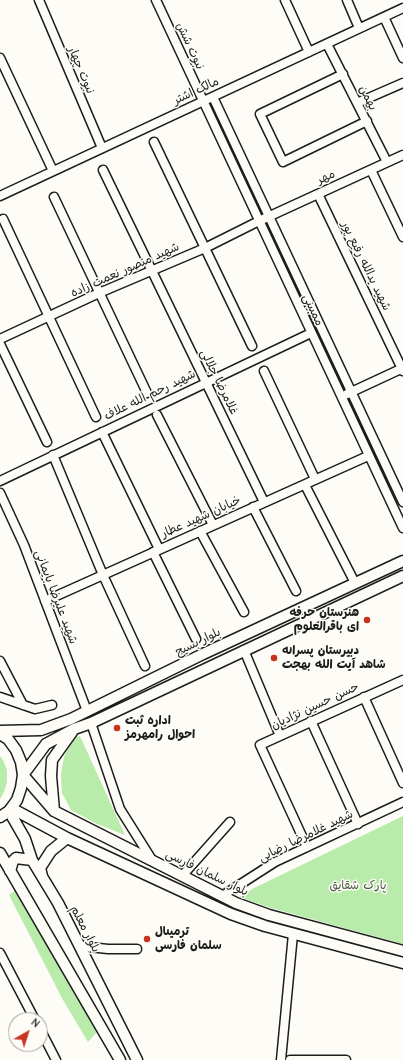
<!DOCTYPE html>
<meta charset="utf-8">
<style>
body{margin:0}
#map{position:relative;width:403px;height:1060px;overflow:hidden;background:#fdfcf7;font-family:"Comic Neue",sans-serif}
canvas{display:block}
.north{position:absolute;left:8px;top:1012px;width:40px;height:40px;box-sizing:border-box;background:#fdfcf7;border:1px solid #a3a29f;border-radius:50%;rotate:39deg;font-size:11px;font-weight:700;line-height:16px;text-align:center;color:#1c1c1c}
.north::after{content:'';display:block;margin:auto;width:14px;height:18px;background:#c8321e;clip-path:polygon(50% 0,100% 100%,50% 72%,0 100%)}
</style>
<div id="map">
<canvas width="403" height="1060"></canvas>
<div class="north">N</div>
</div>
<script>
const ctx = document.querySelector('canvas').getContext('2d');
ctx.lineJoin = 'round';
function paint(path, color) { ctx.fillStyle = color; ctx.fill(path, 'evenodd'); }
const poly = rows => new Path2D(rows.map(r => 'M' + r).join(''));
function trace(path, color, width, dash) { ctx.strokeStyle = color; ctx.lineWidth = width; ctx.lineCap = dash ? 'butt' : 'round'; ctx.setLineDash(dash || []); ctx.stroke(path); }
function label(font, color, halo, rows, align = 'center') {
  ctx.font = font + ' "Comic Neue","Playpen Sans Arabic",sans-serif'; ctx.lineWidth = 3; ctx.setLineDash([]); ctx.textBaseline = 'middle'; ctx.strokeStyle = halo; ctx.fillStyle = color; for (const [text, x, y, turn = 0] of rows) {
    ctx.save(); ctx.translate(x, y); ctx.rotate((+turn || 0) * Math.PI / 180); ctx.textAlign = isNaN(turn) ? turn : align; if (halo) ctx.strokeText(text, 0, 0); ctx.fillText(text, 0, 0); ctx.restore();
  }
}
paint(poly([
 [80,736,125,835,95,823,71,810,62,793,61,774,64,757,73,738],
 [0,756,3,760,7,770,7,782,4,792,0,799],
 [403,816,403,944,271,908,239,897,254,888],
 [17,889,98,1031,88,1042,63,1000,9,895]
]), '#b9ebab');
const minor = poly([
 [39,0,102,148],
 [156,0,403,528],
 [285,0,309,52],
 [347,0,359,28],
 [384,17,403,58],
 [327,44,387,162],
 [0,58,53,171],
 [343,74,260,114,283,162,367,121],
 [213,97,403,502],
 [357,103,403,83],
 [154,142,252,346],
 [103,170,264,502],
 [371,170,403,237],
 [318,194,403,371],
 [0,196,403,8],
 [54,197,147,393],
 [3,219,96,417],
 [0,339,99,293,205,248,259,221,403,155],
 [0,344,47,442],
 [264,371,315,479],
 [347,394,403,368],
 [157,415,213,525],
 [102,432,159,549],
 [53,455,103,575,145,666],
 [0,481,311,333],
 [305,485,355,583],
 [0,493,24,545,87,711],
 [253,507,296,591],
 [200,531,244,612],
 [153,552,196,639],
 [45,601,368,456],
 [244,650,280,736],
 [0,661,23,705],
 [0,697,35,709,52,705],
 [364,697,403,783],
 [311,721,358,824],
 [91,723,120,809,152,860],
 [307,847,260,745,403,680],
 [182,876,230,822],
 [222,896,275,862,403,802],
 [80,946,108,949,137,949],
 [0,953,35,1020],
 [40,1029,56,1060],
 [281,1060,293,934],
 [290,1060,346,1060]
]);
const major = poly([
 [403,576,91,723,74,729,46,744,23,775,54,811,236,903,269,915,403,951],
 [0,731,41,730,71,719,203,654,403,561],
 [0,734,8,739,16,750,21,762,23,775,21,788,17,800,9,811,0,817],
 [11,808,67,838,231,914,265,926,403,963],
 [9,811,25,839,32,860,58,903,137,1060],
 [54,811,51,776,52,760,72,732],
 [0,853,120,1060],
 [10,871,13,861,16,858,32,860],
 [42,876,40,868,51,851,67,838]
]);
trace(minor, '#1c1c1c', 11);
trace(major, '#1c1c1c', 13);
trace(minor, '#fdfcf7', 8);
trace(major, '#fdfcf7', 10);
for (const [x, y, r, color] of [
 [367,620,4,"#c8321e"],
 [274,658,4,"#c8321e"],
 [117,728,4,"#c8321e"],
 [147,939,4,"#c8321e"]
]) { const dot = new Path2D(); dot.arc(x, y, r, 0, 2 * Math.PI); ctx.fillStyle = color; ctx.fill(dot); trace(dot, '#fdfcf7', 1.5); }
label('12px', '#1c1c1c', '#fdfcf7', [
 ["نبوت شش",190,46,65],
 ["نبوت چهار",81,70,67],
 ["مالک اشتر",196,91,-25],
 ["بهمن",368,98,63],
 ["مهر",326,177,-25],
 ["شهید یدالله رفیع پور",366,266,64],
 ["شهید منصور نعمت زاده",125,270,-24],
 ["ممبینی",313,310,65],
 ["غلامرضا جلالی",219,382,64],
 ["شهید رحم الله علاف",150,395,-26],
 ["خیابان شهید عطار",201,517,-24],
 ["شهید علیرضا بایمانی",56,597,69],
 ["بلوار بسیج",198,642,-26],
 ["حسن حسین نژادیان",315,706,-25],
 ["شهید غلامرضا رضایی",306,836,-26],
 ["بلوار سلمان فارسی",207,873,26],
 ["بلوار معلم",85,929,63]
]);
label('bold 12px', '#1c1c1c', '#fdfcf7', [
 ["هنرستان حرفه",359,613,"right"],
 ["ای باقرالعلوم",359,627,"right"],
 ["دبیرستان پسرانه",282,651],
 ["شاهد آیت الله بهجت",282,665],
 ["اداره ثبت",125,721],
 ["احوال رامهرمز",125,735],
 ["ترمینال",155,932],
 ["سلمان فارسی",155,946]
], 'left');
label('12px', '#4b5a47', '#fdfcf7', [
 ["پارک شقایق",358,886]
]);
</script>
